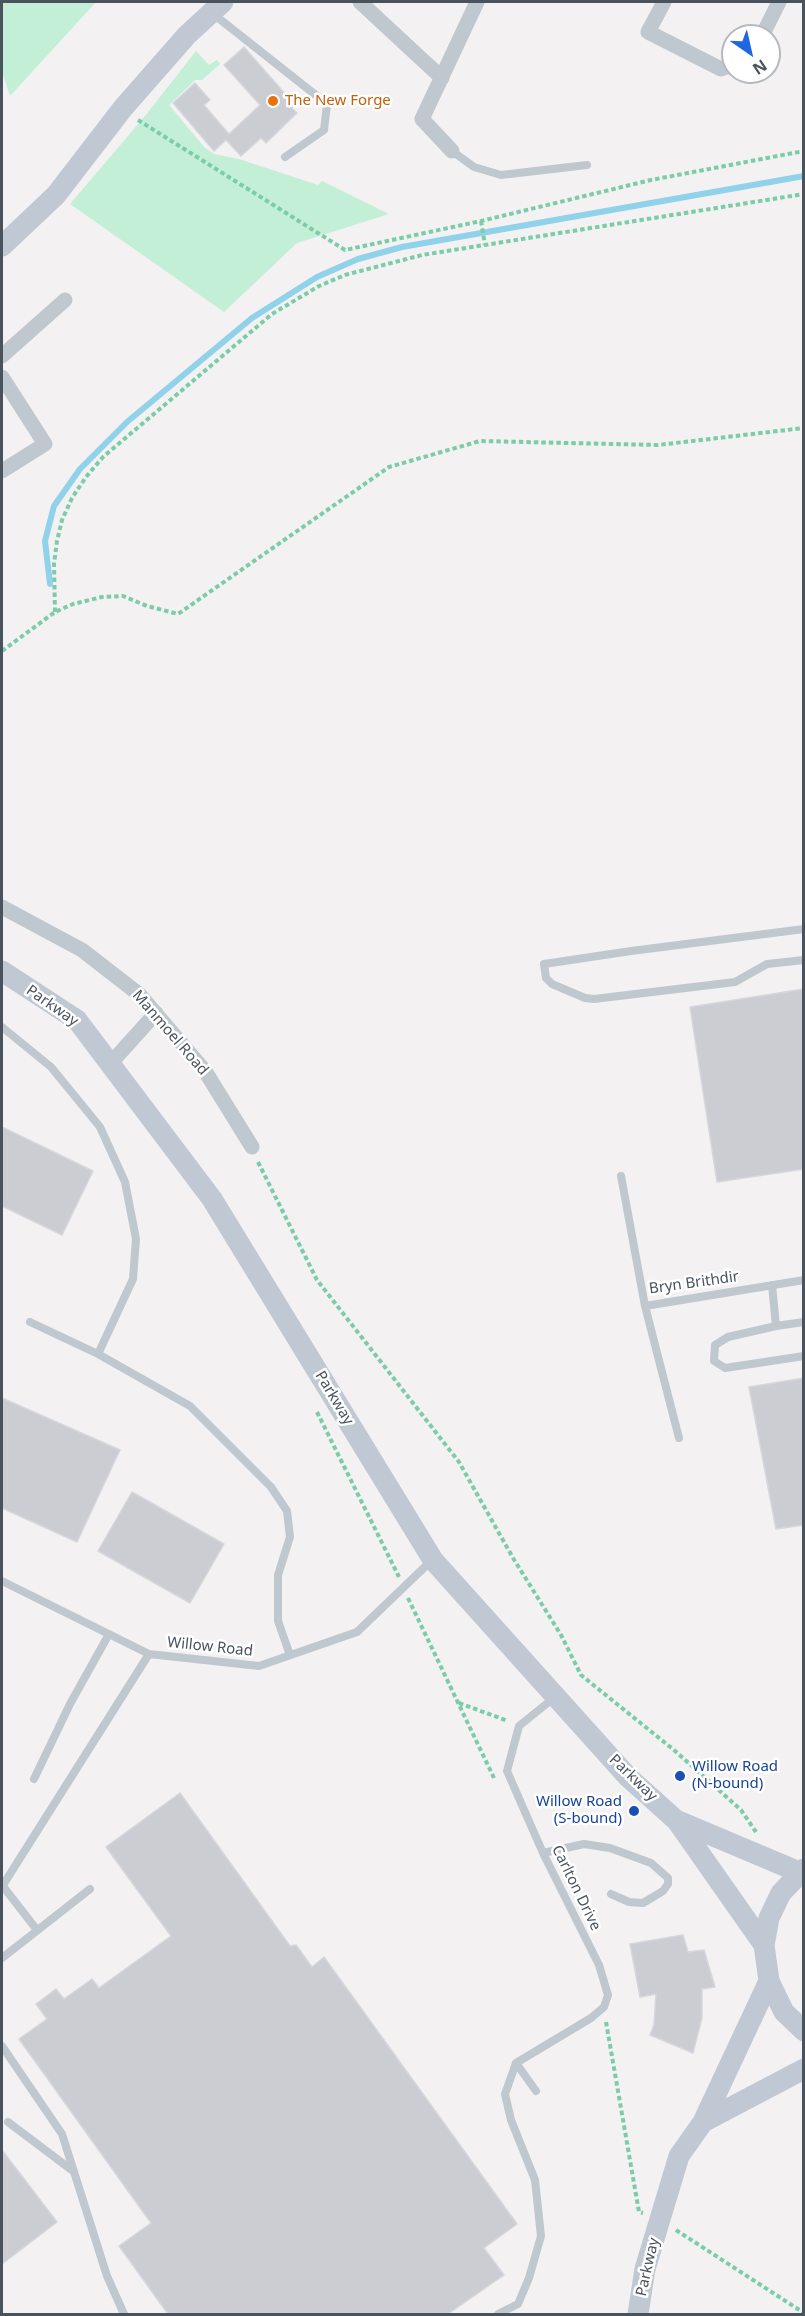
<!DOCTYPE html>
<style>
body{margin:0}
#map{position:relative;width:805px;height:2316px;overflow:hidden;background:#f3f1f1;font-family:"Noto Sans",sans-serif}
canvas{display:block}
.frame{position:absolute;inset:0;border:3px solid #49535e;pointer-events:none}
.north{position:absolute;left:721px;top:24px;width:60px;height:60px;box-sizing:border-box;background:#fff;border:2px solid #b6babf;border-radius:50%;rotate:146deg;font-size:16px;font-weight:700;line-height:24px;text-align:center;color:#49535e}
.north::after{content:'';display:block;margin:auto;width:21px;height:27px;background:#1f67e0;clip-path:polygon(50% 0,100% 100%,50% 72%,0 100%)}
</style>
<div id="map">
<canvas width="805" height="2316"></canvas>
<div class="frame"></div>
<div class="north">N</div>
</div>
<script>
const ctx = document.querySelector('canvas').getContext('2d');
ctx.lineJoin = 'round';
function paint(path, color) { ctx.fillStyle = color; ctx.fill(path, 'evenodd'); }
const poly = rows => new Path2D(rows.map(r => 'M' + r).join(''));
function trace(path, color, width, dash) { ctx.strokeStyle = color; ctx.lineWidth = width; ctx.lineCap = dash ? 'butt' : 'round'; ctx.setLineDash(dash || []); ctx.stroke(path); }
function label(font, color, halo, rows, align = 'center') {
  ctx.font = font + ' "Noto Sans",sans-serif'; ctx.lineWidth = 5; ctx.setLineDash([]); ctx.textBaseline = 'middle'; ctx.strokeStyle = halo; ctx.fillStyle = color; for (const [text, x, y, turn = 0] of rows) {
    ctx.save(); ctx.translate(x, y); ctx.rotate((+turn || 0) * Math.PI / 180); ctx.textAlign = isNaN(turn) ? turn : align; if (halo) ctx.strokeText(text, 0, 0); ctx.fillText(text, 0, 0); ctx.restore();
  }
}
paint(poly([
 [2,2,96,2,10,96,2,71],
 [196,51,209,65,217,60,220,64,202,80,195,80,169,105,205,148,214,154,239,159,318,185,322,181,389,214,297,243,224,312,70,204,145,116]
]), '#c2efd6');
trace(poly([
 [50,584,45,541,54,506,80,469,127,422,252,318,317,277,358,259,402,247,804,176]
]), '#90d2ea', 6);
const building = poly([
 [244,47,295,105,292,108,297,113,266,143,261,138,241,156,226,140,214,151,173,103,195,83,210,100,204,105,229,134,260,105,224,65,244,47],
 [804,989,804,1169,717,1182,690,1007,804,989],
 [2,1127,93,1171,62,1235,2,1206,2,1127],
 [804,1378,804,1525,776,1529,749,1387,804,1378],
 [2,1398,120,1450,77,1542,2,1508,2,1398],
 [132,1492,224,1544,190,1603,98,1551,132,1492],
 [180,1793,290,1946,296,1945,312,1967,324,1957,517,2224,484,2248,504,2275,448,2314,168,2314,119,2246,151,2223,19,2039,47,2019,36,2004,56,1989,64,1999,92,1979,99,1988,171,1936,106,1847,180,1793],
 [683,1935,688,1952,704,1950,715,1987,702,1989,702,2018,693,2053,650,2035,654,2025,656,1994,640,1997,630,1944,683,1935],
 [2,2150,57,2222,2,2264,2,2150]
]);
paint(building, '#cbcdd3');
trace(building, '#d5d7dc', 1.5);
trace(poly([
 [138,120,345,250,481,221,651,180,804,151],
 [481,221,485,245],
 [55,612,54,564,57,541,62,520,72,498,86,477,103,457,272,314,319,286,345,275,422,255,804,194],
 [2,651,55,612,73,604,102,597,123,596,147,606,178,614,389,467,480,441,658,445,804,428],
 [258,1162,317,1280,459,1462,513,1558,561,1635,581,1675,674,1750,741,1810,756,1832],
 [317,1412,399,1577],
 [408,1598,494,1778],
 [459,1703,508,1721],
 [606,2022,639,2212,643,2213],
 [676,2230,804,2313]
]), '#7bcca9', 4, [4.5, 3]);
trace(poly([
 [212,13,327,104,324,130,285,157],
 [452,151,474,167,501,175,587,165],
 [804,929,631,951,544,964,546,978,552,984,585,998,594,999,735,982,767,964,804,960],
 [2,1027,51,1067,100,1127,125,1182,136,1239,133,1279,98,1354,190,1406,271,1487,287,1511,290,1537,278,1575,278,1621,290,1655],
 [621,1176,645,1306,804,1280],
 [772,1285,776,1326],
 [645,1306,679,1438],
 [30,1322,98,1354],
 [804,1322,776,1326,728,1337,715,1345,714,1361,725,1368,804,1356],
 [2,1581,149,1654,259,1666,357,1632,431,1561],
 [34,1779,70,1704,109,1634],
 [543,1853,584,1844,610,1848,651,1863,668,1878,668,1884,663,1891,643,1903,629,1902,611,1894],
 [2,1885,37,1930],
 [3,1885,149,1654],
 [2,1958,90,1889],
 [2,2046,62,2134,107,2276,124,2314],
 [536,2091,516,2063,591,2018,604,2007,608,1995,599,1965,543,1853,507,1771,519,1726,555,1697],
 [8,2122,73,2171],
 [498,2314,518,2304,529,2278,541,2236,535,2180,511,2120,505,2094,516,2063]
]), '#bfc7cf', 8);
trace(poly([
 [360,2,442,78],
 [664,2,648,32,721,69,733,65],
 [762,36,779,2],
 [452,151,422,119,477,2],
 [2,356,65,300],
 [2,377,45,444,2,471],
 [2,907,82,950,140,995,205,1071,252,1147],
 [110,1064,156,1013]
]), '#bfc7cf', 15);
trace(poly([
 [2,246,56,195,123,108,187,35,223,2],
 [2,971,77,1020,212,1199,433,1560,628,1777,677,1821,764,1945],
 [678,1821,799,1872],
 [804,1869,781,1893,769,1918,764,1945,769,1981,784,2012,804,2031],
 [703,2122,804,2069],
 [638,2314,645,2269,679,2156,703,2122,769,1981]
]), '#c0c8d4', 21);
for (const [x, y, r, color] of [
 [273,101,6,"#e8710a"],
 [680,1776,6,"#1a4fb4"],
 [634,1811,6,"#1a4fb4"]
]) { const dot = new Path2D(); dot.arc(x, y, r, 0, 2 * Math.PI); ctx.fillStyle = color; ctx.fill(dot); trace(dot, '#fff', 2); }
label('15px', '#c56008', '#fff', [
 ["The New Forge",285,101]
], 'left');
label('15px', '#49535e', '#fff', [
 ["Parkway",52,1006,35],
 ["Manmoel Road",170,1033,49],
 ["Bryn Brithdir",694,1283,-8],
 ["Parkway",334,1398,59],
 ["Willow Road",210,1647,6],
 ["Parkway",633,1778,44],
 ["Carlton Drive",576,1888,64],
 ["Parkway",648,2267,-77]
]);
label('15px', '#164399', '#fff', [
 ["Willow Road",692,1767],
 ["(N-bound)",692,1784],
 ["Willow Road",622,1802,"right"],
 ["(S-bound)",622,1819,"right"]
], 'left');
</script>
